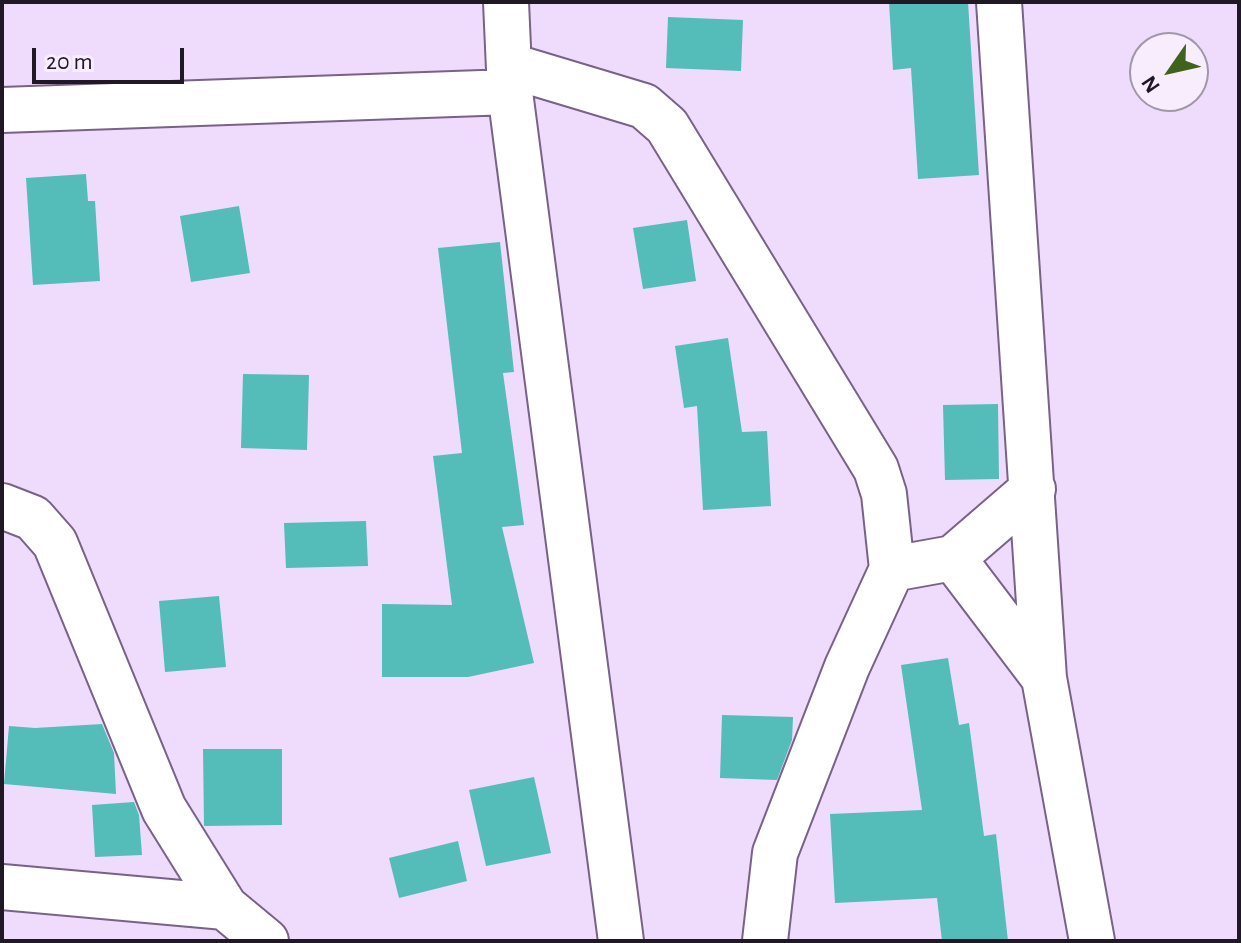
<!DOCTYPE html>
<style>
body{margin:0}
#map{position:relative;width:1241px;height:943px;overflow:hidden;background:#efdbfc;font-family:"Alegreya Sans",sans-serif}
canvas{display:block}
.frame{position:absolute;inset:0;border:4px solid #211826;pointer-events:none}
.north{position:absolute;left:1129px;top:32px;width:80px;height:80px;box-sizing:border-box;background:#f7edfd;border:2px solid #a198a7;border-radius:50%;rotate:236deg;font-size:22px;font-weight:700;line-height:32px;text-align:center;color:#211826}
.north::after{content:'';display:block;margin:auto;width:28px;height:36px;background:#3f631c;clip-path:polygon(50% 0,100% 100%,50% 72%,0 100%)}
.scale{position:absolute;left:32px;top:48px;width:152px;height:36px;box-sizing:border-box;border:4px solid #211826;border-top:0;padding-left:10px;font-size:24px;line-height:28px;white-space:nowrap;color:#211826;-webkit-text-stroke:6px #f7edfd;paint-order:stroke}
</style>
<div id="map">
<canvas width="1241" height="943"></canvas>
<div class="frame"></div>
<div class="north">N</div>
<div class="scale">20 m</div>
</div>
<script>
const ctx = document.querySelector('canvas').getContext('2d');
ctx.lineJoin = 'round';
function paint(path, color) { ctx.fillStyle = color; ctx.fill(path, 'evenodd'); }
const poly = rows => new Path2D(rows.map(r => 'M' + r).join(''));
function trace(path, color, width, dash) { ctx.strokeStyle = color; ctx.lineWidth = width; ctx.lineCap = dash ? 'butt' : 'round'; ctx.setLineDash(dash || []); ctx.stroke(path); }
paint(poly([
 [889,2,968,2,979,175,918,179,911,68,893,70],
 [668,17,743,20,741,71,666,68],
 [86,174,88,201,95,201,100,281,33,285,26,178],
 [239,206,250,273,191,282,180,216],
 [687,220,696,281,643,289,633,228],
 [500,242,514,372,503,373,524,525,502,527,534,663,468,677,382,677,382,604,452,605,433,456,462,453,438,248],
 [728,338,742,432,767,431,771,506,703,510,697,406,684,408,675,346],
 [243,374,309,375,307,450,241,448],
 [998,404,999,479,945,480,943,405],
 [366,521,368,566,286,568,284,523],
 [219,596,226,667,165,672,159,601],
 [948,658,959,725,969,723,984,836,996,834,1008,941,942,941,937,898,835,903,830,814,922,810,901,665],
 [722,715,793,717,792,740,777,780,720,778],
 [102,724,114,753,116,794,4,784,9,726,35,728],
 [203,749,282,749,282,825,204,826],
 [534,777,551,853,486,866,469,790],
 [134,802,139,815,142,855,95,857,92,805],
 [458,841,467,881,399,898,389,858]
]), '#54bcb9');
const minor = poly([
 [506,2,510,92,621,941],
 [999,2,1044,678],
 [511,66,644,106,667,126,876,469,884,494,892,569,847,667,775,853,765,941],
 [2,110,510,92],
 [2,506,33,518,55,543,164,809,225,907,266,941],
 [953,558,1033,489],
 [892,569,953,558,1044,678,1092,941],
 [2,887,225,907]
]);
trace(minor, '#786285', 48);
trace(minor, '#fff', 44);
</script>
